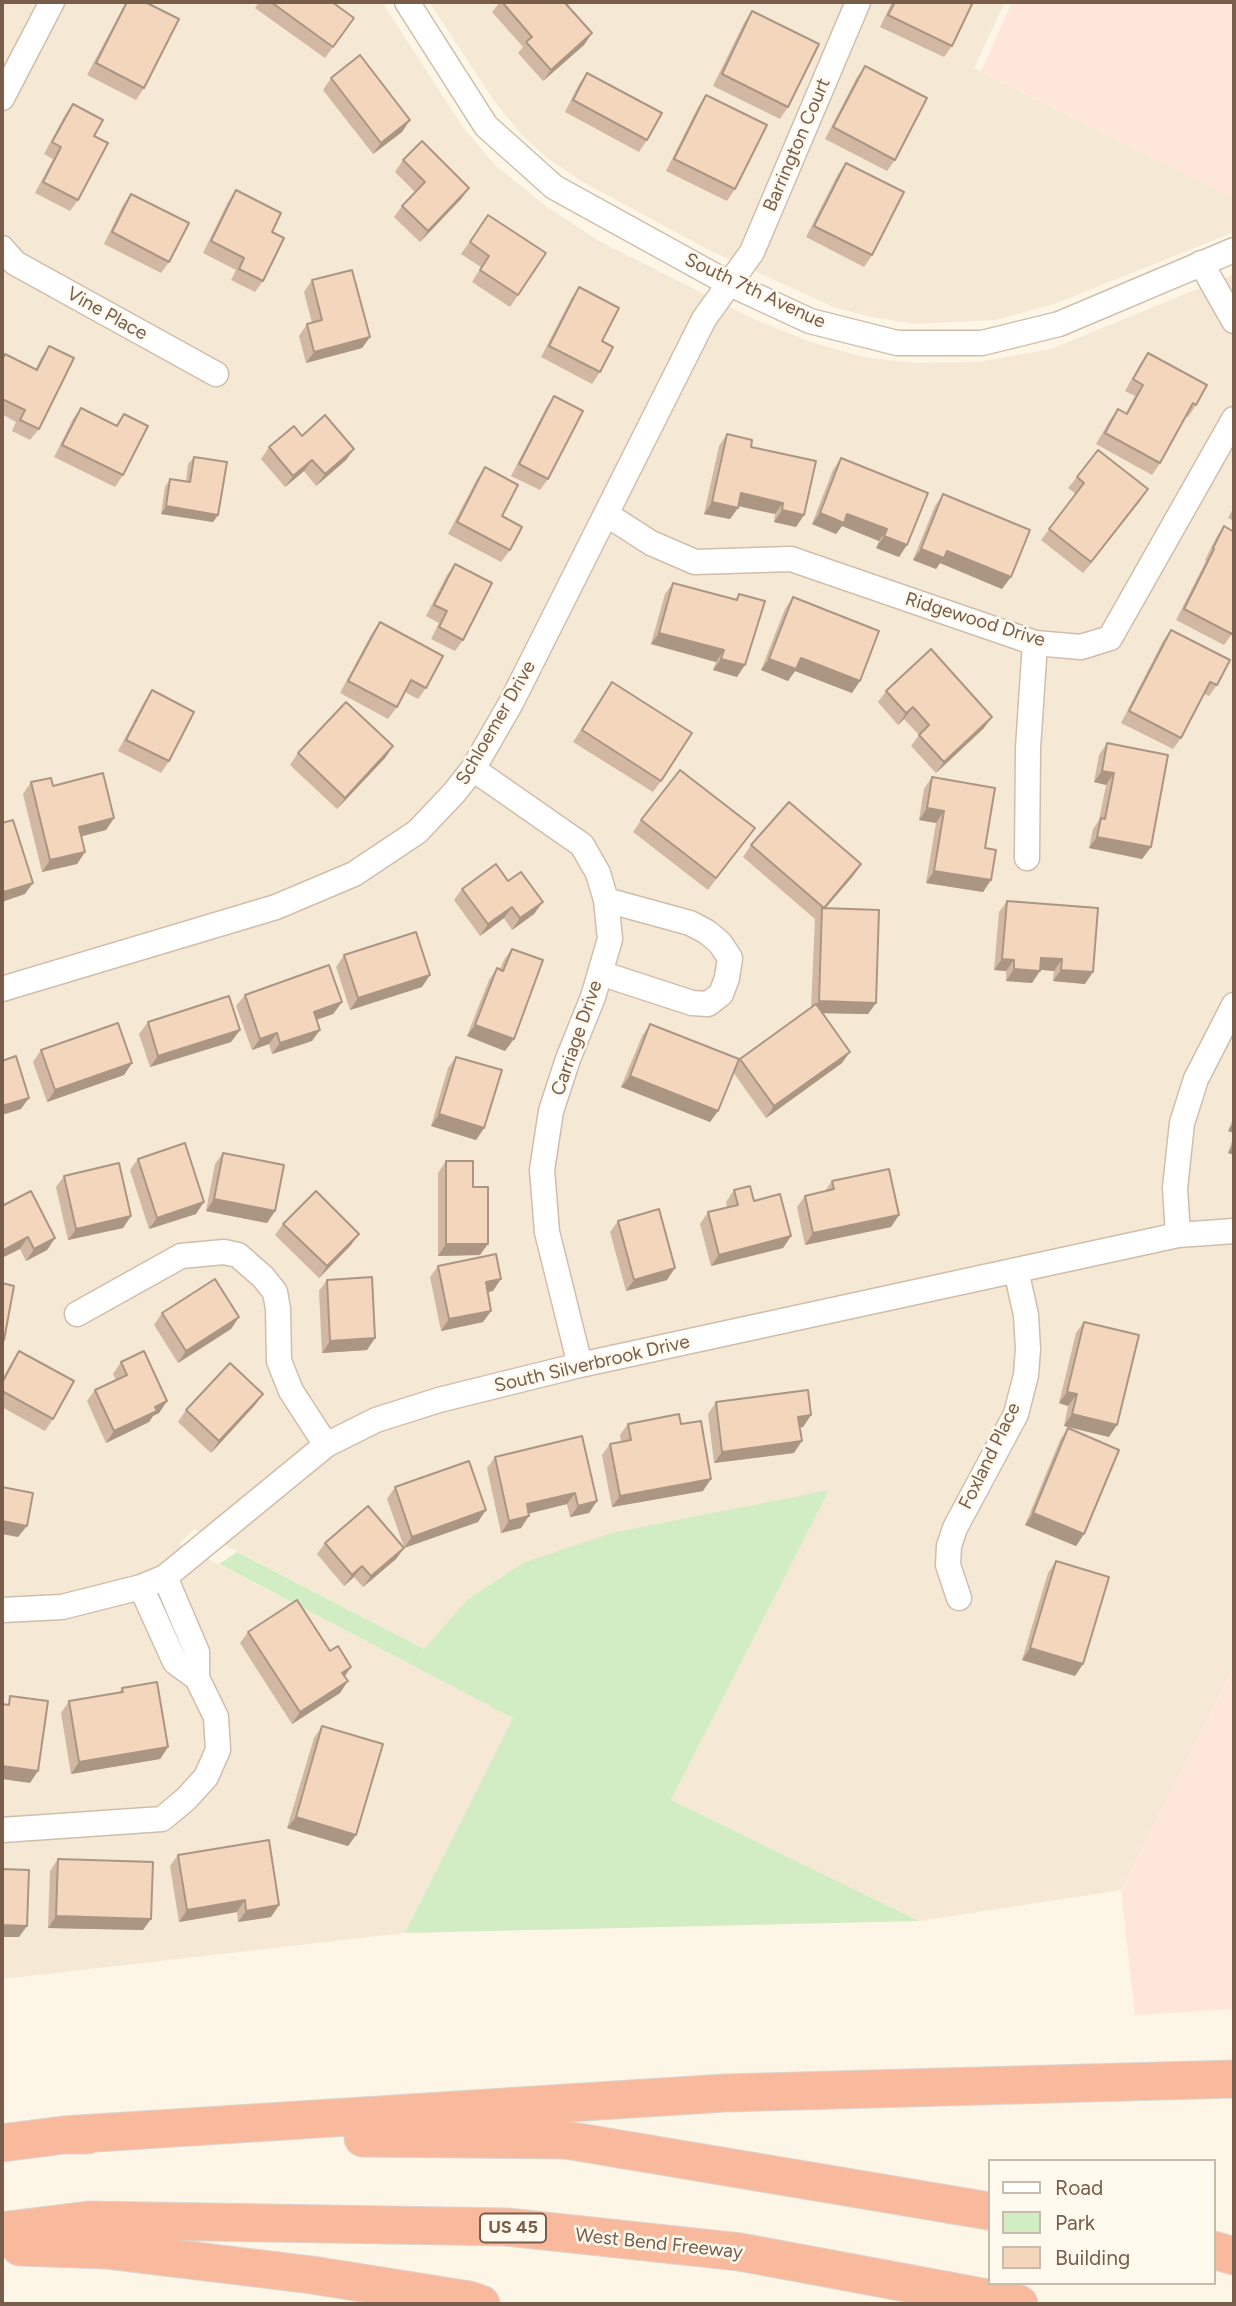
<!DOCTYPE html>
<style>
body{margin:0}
#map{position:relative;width:1236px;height:2306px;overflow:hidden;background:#fdf6e7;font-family:Figtree,sans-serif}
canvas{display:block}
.frame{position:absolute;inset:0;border:4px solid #785d4a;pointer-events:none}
.legend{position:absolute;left:988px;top:2159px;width:228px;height:126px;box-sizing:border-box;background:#fff9ee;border:2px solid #c9bbac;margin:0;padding:9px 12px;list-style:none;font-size:21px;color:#785d4a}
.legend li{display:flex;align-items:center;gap:14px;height:35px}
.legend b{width:35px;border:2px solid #c9bbac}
</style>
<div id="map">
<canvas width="1236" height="2306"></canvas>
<div class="frame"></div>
<ul class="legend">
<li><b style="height:9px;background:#fff"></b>Road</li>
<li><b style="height:19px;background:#d2ecc4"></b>Park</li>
<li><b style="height:19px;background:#f4d6bd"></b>Building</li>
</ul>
</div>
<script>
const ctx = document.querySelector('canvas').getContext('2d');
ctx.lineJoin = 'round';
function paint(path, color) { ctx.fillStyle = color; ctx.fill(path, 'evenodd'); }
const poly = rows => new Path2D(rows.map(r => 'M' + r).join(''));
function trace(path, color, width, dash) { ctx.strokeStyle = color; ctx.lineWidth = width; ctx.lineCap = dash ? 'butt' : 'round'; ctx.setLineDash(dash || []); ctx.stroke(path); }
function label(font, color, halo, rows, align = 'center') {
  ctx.font = font + ' Figtree,sans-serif'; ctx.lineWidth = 5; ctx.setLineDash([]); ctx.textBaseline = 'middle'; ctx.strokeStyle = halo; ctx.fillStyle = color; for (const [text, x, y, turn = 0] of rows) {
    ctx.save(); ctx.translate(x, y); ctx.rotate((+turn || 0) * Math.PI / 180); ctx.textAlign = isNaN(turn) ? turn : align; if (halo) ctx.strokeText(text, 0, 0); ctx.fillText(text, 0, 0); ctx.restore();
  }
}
paint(poly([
 [2,2,382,2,464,129,495,165,547,207,599,241,756,320,811,342,863,357,914,363,978,362,1051,349,1234,274,1234,1667,1121,1890,919,1921,671,1800,829,1490,467,1600,424,1649,194,1529,179,1544,514,1718,405,1933,2,1979],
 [429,2,1005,2,974,68,1234,198,1234,232,1054,304,995,320,916,324,871,317,833,307,707,249,583,182,547,158,521,134,495,102]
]), '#f5e8d5');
paint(poly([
 [1012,2,1234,2,1234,198,981,71],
 [1234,1667,1234,2009,1135,2015,1121,1890]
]), '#fee7da');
paint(poly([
 [829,1490,671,1800,919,1921,405,1933,513,1718,219,1564,237,1552,424,1649,467,1600,523,1563,612,1533]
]), '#d2ecc4');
const minor = poly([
 [407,2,486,126,554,187,728,283,810,321,897,343,982,343,1059,324,1234,250],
 [2,98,52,2],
 [2,248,15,263,216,374],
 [1201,263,1234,321],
 [606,514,651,543,695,562,791,559,1035,643,1081,647,1110,638,1234,419],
 [473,769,582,845,598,873,606,900,610,939,593,997,568,1059,551,1111,542,1170,547,1232,580,1365],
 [1027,858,1028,748,1035,643],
 [600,973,692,1003,708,1004,721,994,727,978,730,958,720,943,707,932,690,923,606,900],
 [2,989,276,907,354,874,417,832,454,793,473,769,511,703,704,319,752,252,858,2],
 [1178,1235,1175,1188,1182,1123,1196,1079,1234,1005],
 [77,1314,181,1256,224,1252,238,1255,263,1277,275,1292,278,1309,279,1361,291,1391,326,1445],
 [165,1577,197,1652,197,1678],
 [959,1598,948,1565,949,1546,955,1528,1016,1414,1026,1375,1028,1349,1026,1315,1016,1270],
 [2,1610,62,1607,141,1587,165,1577,326,1445,376,1420,439,1400,580,1365,1178,1235,1234,1231],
 [2,1830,162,1819,186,1799,206,1777,218,1750,216,1717,197,1678,175,1662,141,1587]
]);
const highway = poly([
 [64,2135,725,2093,1234,2079],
 [363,2138,566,2140,989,2211],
 [2,2143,64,2135,88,2135],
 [2,2231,89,2220,507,2227,740,2252,1019,2304],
 [20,2247,106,2250,312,2275,469,2300,481,2304],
 [1213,2250,1234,2256]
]);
trace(minor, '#d0beac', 27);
trace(highway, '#dcd5d0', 39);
trace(minor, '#fff', 24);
trace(highway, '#f9b99c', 37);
paint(poly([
 [126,2,127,2,144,88,136,100,87,75],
 [259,2,332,2,354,18,325,58,255,8],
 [500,2,571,2,568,5,592,33,584,45,543,81,518,53,523,47,492,12],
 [892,2,973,2,952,46,944,57,880,27],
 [752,11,788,107,780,119,713,86,744,23],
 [865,66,895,160,887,171,825,139,857,77],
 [587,73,647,140,639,152,565,112,579,84],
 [331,78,402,132,373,154,323,90],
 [706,95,735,189,727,201,666,171,698,107],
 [73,104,78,200,70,211,35,193,53,159,44,154,65,115],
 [403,160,469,188,461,199,420,242,394,217,402,206,415,192,395,172],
 [846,163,872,255,864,267,806,237,838,174],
 [236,190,263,281,255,292,231,280,236,270,203,253,228,202],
 [131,194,169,262,161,273,104,244,123,205],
 [488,215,546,253,510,307,472,282,481,267,461,254],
 [312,280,370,337,362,348,306,363,299,336,307,324,312,323,304,292],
 [579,287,602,341,600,372,592,384,541,357,571,299],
 [49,346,39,429,30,440,12,431,16,422,2,414,2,358,5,354,35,370,41,358],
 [1148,353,1196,405,1188,417,1186,416,1160,463,1152,475,1096,444,1110,420,1118,409,1126,413,1135,396,1125,391,1140,364],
 [554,396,548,479,540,490,511,476,546,408],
 [81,408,116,425,124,414,123,475,115,487,54,457,73,419],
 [727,434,751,447,804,515,796,527,774,522,775,514,738,506,730,519,704,514,719,446],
 [302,436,354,449,346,460,316,486,304,471,285,487,261,459,269,447],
 [194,457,218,515,213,522,161,514,165,487,170,479,186,482,188,464],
 [841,458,928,493,899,557,876,548,879,541,842,526,836,534,812,524,833,470],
 [485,467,502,516,510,550,501,562,448,534,477,479],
 [1077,477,1140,501,1083,573,1041,540,1076,494,1068,488],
 [943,494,1002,589,940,563,936,569,913,560,935,506],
 [1234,507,1234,521,1228,518],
 [1224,526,1232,634,1224,645,1176,620,1206,561,1205,560,1216,538],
 [455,564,463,640,455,651,431,639,439,623,426,616,447,575],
 [673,583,735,600,739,594,737,677,713,670,716,662,651,644,665,594],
 [793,597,852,693,795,671,788,681,761,670,785,609],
 [380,622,426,688,418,699,405,692,397,707,388,719,340,693,372,633],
 [1171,630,1217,685,1209,696,1204,694,1181,738,1173,749,1121,723,1163,641],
 [612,682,661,781,653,792,573,742],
 [152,690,169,761,161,773,118,751,144,702],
 [886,691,984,728,936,773,911,746,919,735,904,719,898,725,878,702],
 [1107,743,1151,847,1142,859,1089,848,1093,829,1099,820,1106,785,1094,782,1099,755],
 [393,746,385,758,337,809,290,765,298,753],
 [932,777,985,848,991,880,983,892,926,883,936,823,919,820,924,789],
 [31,782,53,786,114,818,106,830,81,836,85,852,77,864,42,872,23,794],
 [641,820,755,828,708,890,633,832],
 [751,845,861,864,853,876,825,908,876,1003,868,1014,822,1013,842,1063,766,1118,733,1072,718,1111,710,1122,621,1087,642,1036,650,1024,736,1064,740,1059,811,1008,815,919,743,857],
 [508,881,534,914,512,930,504,918,480,936,454,900,462,889],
 [1007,901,1085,984,1053,981,1054,971,1040,970,1032,983,1006,981,1006,971,994,970,999,912],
 [512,949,505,1051,467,1036,489,980,497,968,500,969,504,960],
 [344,955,422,987,350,1010,336,967],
 [245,995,342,1002,333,1014,317,1020,312,1041,272,1054,269,1044,252,1050,236,1006],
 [148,1022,240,1030,231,1042,150,1067,139,1034],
 [41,1050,132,1063,124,1075,47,1102,33,1062],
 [456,1057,484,1128,476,1140,431,1126,448,1068],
 [1234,1116,1234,1133,1228,1131],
 [1234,1135,1234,1155,1228,1153],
 [223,1153,275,1211,267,1223,206,1211,215,1164],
 [138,1159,196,1214,149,1229,130,1170],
 [446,1161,473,1187,480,1255,438,1256,438,1173],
 [64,1176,131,1216,123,1228,68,1240,56,1187],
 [832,1181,899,1215,891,1227,805,1245,797,1207,805,1196,825,1191],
 [734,1190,754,1201,791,1236,783,1248,711,1266,700,1224,708,1212,727,1207,726,1202],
 [31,1191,55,1238,47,1250,26,1261,20,1249],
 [618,1221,667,1280,626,1291,610,1232],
 [283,1224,351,1245,319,1278,275,1235],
 [438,1266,493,1291,488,1292,491,1311,483,1322,441,1331,430,1277],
 [327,1280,375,1338,367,1350,322,1353,319,1291],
 [162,1313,239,1317,231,1329,178,1363,154,1325],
 [1084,1322,1109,1437,1064,1426,1068,1406,1059,1403,1076,1333],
 [19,1351,53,1419,45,1431,2,1407,2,1379,11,1363],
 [121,1362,167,1401,159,1413,153,1416,149,1422,106,1443,87,1401,95,1390,116,1380,113,1374],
 [716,1402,811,1415,803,1427,800,1427,794,1453,714,1463,708,1414],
 [255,1405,211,1453,178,1422,186,1410],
 [628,1424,681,1424,703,1491,612,1507,602,1455,610,1444,621,1442,620,1435],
 [1068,1428,1084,1534,1076,1546,1025,1525,1060,1440],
 [495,1457,597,1501,589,1513,570,1517,567,1504,529,1513,521,1528,501,1533,487,1468],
 [395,1487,478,1522,404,1548,396,1559,363,1587,354,1577,344,1586,317,1554,325,1543,404,1547,387,1499],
 [1056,1561,1083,1664,1075,1676,1022,1660,1048,1573],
 [248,1632,345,1677,340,1693,292,1724,240,1643],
 [122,1688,168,1747,160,1759,71,1774,61,1713,69,1701,119,1693],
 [322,1726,356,1835,348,1846,287,1828,314,1738],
 [178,1855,279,1905,271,1917,238,1922,237,1912,179,1922,170,1866],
 [58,1859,143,1930,48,1928,50,1871]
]), '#d2b8a3');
paint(poly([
 [592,33,584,45,543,81,551,70],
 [410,120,402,132,373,154,381,143],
 [469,188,461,199,420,242,428,231],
 [370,337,362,348,306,363,314,352],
 [354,449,346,460,316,486,325,474],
 [312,460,304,471,285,487,293,476],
 [1148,489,1140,501,1083,573,1091,562],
 [741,493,783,503,775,514,733,505],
 [712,502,738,508,730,519,704,514],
 [166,506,218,515,213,522,161,514],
 [782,510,804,515,796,527,774,522],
 [820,513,847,514,887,529,879,541,842,526,836,534,812,524],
 [884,536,907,545,899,557,876,548],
 [921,549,947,551,1011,577,1002,589,940,563,936,569,913,560],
 [659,633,724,650,716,662,651,644],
 [801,658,860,681,852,693,795,671,788,681,761,670,769,659],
 [721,659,745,665,737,677,713,670],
 [913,707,904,719,898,725,906,713],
 [992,717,984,728,936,773,944,762],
 [393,746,385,758,337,809,345,798],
 [1102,771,1114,773,1106,785,1094,782],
 [927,808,944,811,936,823,919,820],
 [114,818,106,830,71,839,79,827],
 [1097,837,1151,847,1142,859,1089,848],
 [85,852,77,864,42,872,50,860],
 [861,864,853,876,822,912,822,910],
 [934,871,991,880,983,892,926,883],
 [33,883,25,894,2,902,2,895,4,892],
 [543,902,534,914,512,930,520,918],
 [512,907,504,918,480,936,488,924],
 [1041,958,1062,959,1054,971,1033,969],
 [1002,959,1014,960,1006,971,994,970],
 [1014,969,1040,971,1032,983,1006,981],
 [1061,970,1093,972,1085,984,1053,981],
 [430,975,422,987,350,1010,358,998],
 [819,1001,876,1003,868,1014,811,1013],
 [342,1002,333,1014,306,1023,314,1012],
 [475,1025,514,1039,505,1051,467,1036],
 [240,1030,231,1042,150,1067,158,1056],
 [320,1030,312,1041,272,1054,280,1043],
 [277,1033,269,1044,252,1050,260,1039],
 [850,1052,842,1063,766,1118,774,1106],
 [132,1063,124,1075,47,1102,55,1090],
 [630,1076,718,1111,710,1122,621,1087],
 [29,1098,21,1109,2,1115,2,1106],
 [439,1114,484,1128,476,1140,431,1126],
 [1234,1122,1234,1133,1228,1131],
 [1234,1143,1234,1155,1228,1153],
 [214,1199,275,1211,267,1223,206,1211],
 [204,1202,196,1214,149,1229,157,1218],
 [899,1215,891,1227,805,1245,813,1233],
 [131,1216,123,1228,68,1240,76,1229],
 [359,1234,351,1245,319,1278,327,1266],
 [791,1236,783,1248,711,1266,719,1255],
 [28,1237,20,1249,2,1258,2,1251],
 [55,1238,47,1250,26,1261,34,1249],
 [446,1244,488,1244,480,1255,438,1256],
 [675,1268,667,1280,626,1291,634,1280],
 [501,1279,493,1291,478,1294,486,1282],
 [491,1311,483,1322,441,1331,449,1319],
 [239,1317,231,1329,178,1363,186,1351],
 [375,1338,367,1350,322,1353,330,1341],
 [1067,1392,1077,1394,1068,1406,1059,1403],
 [263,1394,255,1405,211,1453,219,1441],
 [167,1401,159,1413,153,1416,149,1422,106,1443,114,1431],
 [1072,1414,1117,1425,1109,1437,1064,1426],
 [811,1415,803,1427,790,1429,798,1417],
 [802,1441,794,1453,714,1463,722,1452],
 [711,1479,703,1491,612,1507,620,1496],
 [575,1493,567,1504,519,1516,527,1504],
 [597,1501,589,1513,570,1517,578,1506],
 [486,1510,478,1522,404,1548,412,1537],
 [1033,1513,1084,1534,1076,1546,1025,1525],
 [529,1516,521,1528,501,1533,509,1521],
 [2,1521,27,1526,18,1537,2,1534],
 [404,1548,396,1559,363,1587,371,1576],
 [362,1566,354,1577,344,1586,352,1575],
 [1030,1648,1083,1664,1075,1676,1022,1660],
 [351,1667,343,1679,342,1673],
 [348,1681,340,1693,292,1724,300,1712],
 [168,1747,160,1759,71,1774,79,1762],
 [2,1766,38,1771,30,1783,2,1779],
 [296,1817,356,1835,348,1846,287,1828],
 [245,1900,237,1912,179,1922,187,1910],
 [279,1905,271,1917,238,1922,246,1911],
 [56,1916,151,1919,143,1930,48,1928],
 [2,1925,27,1926,19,1937,2,1937]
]), '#ab9684');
const building = poly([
 [127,2,145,2,179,19,144,88,96,63,127,2],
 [271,2,332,2,354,18,333,47,271,2],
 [502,2,567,2,565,3,592,33,551,70,526,42,532,37,502,2],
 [895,2,973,2,952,46,888,15,895,2],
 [752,11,819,44,788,107,722,74,752,11],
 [360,55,410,120,381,143,331,78,360,55],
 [865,66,927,98,895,160,833,127,865,66],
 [587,73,662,113,647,140,573,100,587,73],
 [706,95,767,125,735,189,674,159,706,95],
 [73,104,103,120,94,136,108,143,78,200,43,182,61,147,52,142,73,104],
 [422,141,469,188,428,231,402,206,425,182,403,160,422,141],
 [846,163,904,192,872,255,814,226,846,163],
 [236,190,281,213,272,232,284,238,263,281,239,269,244,258,211,241,236,190],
 [131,194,189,223,169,262,112,232,131,194],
 [488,215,546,253,518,295,480,270,489,256,470,242,488,215],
 [352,270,370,337,314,352,307,324,322,320,312,280,352,270],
 [579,287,619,308,602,341,613,347,600,372,549,346,579,287],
 [49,346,74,358,39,429,20,420,25,410,2,399,2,360,5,354,37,370,49,346],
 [1148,353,1207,385,1196,405,1193,403,1160,463,1105,433,1118,409,1127,414,1143,385,1133,379,1148,353],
 [554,396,583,411,548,479,519,464,554,396],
 [81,408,117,426,124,414,148,426,123,475,62,445,81,408],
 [325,415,354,449,325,474,312,460,293,476,269,447,294,426,302,436,325,415],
 [727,434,752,440,751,447,816,461,804,515,782,510,783,503,741,493,738,508,712,502,727,434],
 [1098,450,1148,489,1091,562,1049,529,1084,483,1077,477,1098,450],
 [194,457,227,462,218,515,166,506,170,479,190,482,194,457],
 [841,458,928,493,907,545,884,536,887,529,847,514,844,523,820,513,841,458],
 [485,467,518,485,502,516,522,527,510,550,457,522,485,467],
 [943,494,1030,530,1011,577,947,551,944,558,921,549,943,494],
 [1224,526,1234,532,1234,630,1232,634,1184,609,1214,549,1213,548,1224,526],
 [455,564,492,583,463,640,439,627,447,611,434,605,455,564],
 [673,583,737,600,739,594,765,601,745,665,721,659,724,650,659,633,673,583],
 [793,597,879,631,860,681,801,658,796,669,769,659,793,597],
 [380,622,443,656,426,688,411,680,397,707,348,681,380,622],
 [1171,630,1230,660,1217,685,1210,682,1181,738,1129,711,1171,630],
 [931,649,992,717,944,762,919,735,929,725,913,707,906,713,886,691,931,649],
 [612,682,692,733,661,781,582,730,612,682],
 [152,690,194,712,169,761,126,740,152,690],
 [346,702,393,746,345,798,298,753,346,702],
 [1107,743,1168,755,1151,847,1097,837,1101,818,1105,819,1114,773,1102,771,1107,743],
 [680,770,755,828,716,878,641,820,680,770],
 [103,773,114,818,79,827,85,852,50,860,31,782,51,778,53,786,103,773],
 [932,777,995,788,985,848,996,850,991,880,934,871,944,811,927,808,932,777],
 [789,802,861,864,824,908,751,845,789,802],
 [13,820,33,883,4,892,2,886,2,823,13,820],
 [496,864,508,881,521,872,543,902,520,918,512,907,488,924,462,889,496,864],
 [1007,901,1098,908,1093,972,1061,970,1062,959,1041,958,1040,971,1014,969,1014,960,1002,959,1007,901],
 [822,908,879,910,876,1003,819,1001,822,908],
 [416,932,430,975,358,998,344,955,416,932],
 [512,949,543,960,514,1039,475,1025,497,968,503,971,512,949],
 [329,965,342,1002,314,1012,320,1030,280,1043,277,1033,260,1039,245,995,329,965],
 [229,996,240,1030,158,1056,148,1022,229,996],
 [816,1004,850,1052,774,1106,740,1059,816,1004],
 [118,1023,132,1063,55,1090,41,1050,118,1023],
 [650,1024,739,1059,718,1111,630,1076,650,1024],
 [16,1056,29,1098,2,1106,2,1061,16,1056],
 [456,1057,502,1070,484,1128,439,1114,456,1057],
 [185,1143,204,1202,157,1218,138,1159,185,1143],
 [223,1153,284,1165,275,1211,214,1199,223,1153],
 [446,1161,473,1161,473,1187,488,1187,488,1244,446,1244,446,1161],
 [119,1163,131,1216,76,1229,64,1176,119,1163],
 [889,1169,899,1215,813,1233,805,1196,834,1189,832,1181,889,1169],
 [750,1186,754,1201,780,1194,791,1236,719,1255,708,1212,738,1205,734,1190,750,1186],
 [31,1191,55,1238,34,1249,28,1237,2,1251,2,1206,31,1191],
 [316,1191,359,1234,327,1266,283,1224,316,1191],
 [659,1209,675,1268,634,1280,618,1221,659,1209],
 [496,1254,501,1279,486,1282,491,1311,449,1319,438,1266,496,1254],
 [372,1277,375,1338,330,1341,327,1280,372,1277],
 [215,1279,239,1317,186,1351,162,1313,215,1279],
 [2,1283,14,1286,4,1340,2,1340,2,1283],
 [1084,1322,1139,1335,1117,1425,1072,1414,1077,1394,1067,1392,1084,1322],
 [19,1351,74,1381,53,1419,2,1391,2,1383,19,1351],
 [144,1351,167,1401,155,1407,157,1411,114,1431,95,1390,127,1375,121,1362,144,1351],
 [230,1363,263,1394,219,1441,186,1410,230,1363],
 [808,1390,811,1415,798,1417,802,1441,722,1452,716,1402,808,1390],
 [679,1414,681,1424,701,1421,711,1479,620,1496,610,1444,631,1440,628,1424,679,1414],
 [1068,1428,1119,1450,1084,1534,1033,1513,1068,1428],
 [582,1436,597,1501,578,1506,575,1493,527,1504,529,1516,509,1521,495,1457,582,1436],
 [469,1461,486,1510,412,1537,395,1487,469,1461],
 [2,1487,33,1493,27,1526,2,1521,2,1487],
 [368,1506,404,1548,371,1576,362,1566,352,1575,325,1543,368,1506],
 [1056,1561,1109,1577,1083,1664,1030,1648,1056,1561],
 [297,1600,330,1651,338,1646,351,1667,342,1673,348,1681,300,1712,248,1632,297,1600],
 [157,1682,168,1747,79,1762,69,1701,123,1692,122,1688,157,1682],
 [10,1696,48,1701,38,1771,2,1766,2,1704,9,1705,10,1696],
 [322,1726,383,1744,356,1835,296,1817,322,1726],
 [269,1840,279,1905,246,1911,245,1900,187,1910,178,1855,269,1840],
 [58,1859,153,1862,151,1919,56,1916,58,1859],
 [2,1869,29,1870,27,1926,2,1925,2,1869]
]);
paint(building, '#f4d6bd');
trace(building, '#ab9684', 2);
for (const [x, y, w] of [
 [513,2228,66]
]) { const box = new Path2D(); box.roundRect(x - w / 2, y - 14.5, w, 29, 5); ctx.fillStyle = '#fff9ee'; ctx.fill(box); trace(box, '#785d4a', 2); }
label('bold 18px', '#785d4a', null, [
 ["US 45",513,2228]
]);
label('19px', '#785d4a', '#fff9ee', [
 ["Barrington Court",797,145,-67],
 ["South 7th Avenue",755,291,25],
 ["Vine Place",107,314,29],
 ["Ridgewood Drive",975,620,17],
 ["Schloemer Drive",496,723,-60],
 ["Carriage Drive",577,1038,-71],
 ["South Silverbrook Drive",592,1364,-13],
 ["Foxland Place",990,1456,-64],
 ["West Bend Freeway",659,2244,6]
]);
</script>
